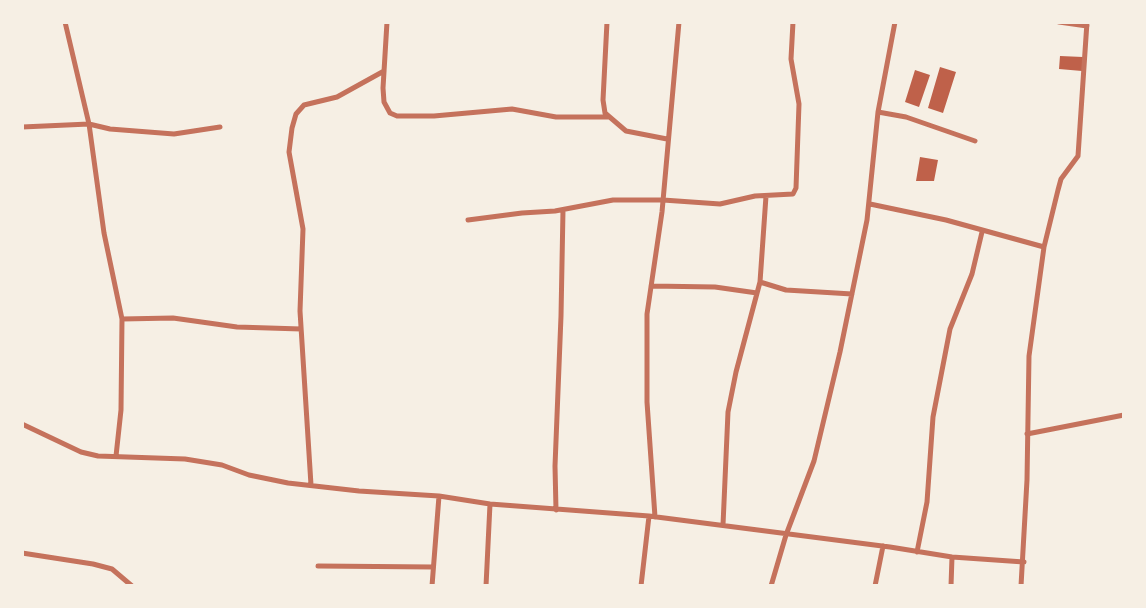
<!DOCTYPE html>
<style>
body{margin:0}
#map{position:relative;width:1146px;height:608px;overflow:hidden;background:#f6efe4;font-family:"IBM Plex Serif",serif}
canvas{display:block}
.frame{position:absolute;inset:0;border:24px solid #f6efe4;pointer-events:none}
</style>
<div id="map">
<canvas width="1146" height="608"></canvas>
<div class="frame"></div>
</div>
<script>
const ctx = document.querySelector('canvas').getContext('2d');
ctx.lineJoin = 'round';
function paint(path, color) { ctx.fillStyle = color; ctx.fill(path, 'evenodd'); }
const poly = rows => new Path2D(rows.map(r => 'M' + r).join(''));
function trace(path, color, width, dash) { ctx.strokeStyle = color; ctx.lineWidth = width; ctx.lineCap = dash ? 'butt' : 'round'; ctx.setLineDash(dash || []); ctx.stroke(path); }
paint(poly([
 [1060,56,1083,57,1082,71,1059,69],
 [940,67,956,72,943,113,928,108],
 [915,70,930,75,919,107,905,102],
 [920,157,938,160,934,181,916,181]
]), '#bf614a');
trace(poly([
 [65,22,89,124,104,233,122,319,121,410,116,456],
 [387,22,383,88,384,102,390,113,397,116,434,116,512,109,556,117,609,117],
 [607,22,603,100,605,113,626,131,667,139],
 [1059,22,1087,26],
 [878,112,906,117,975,141],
 [22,127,89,124,110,129,174,134,220,127],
 [870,204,946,220,1044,247],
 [468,220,522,213,555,211,613,200,663,200,720,204,755,196,793,194,796,188,799,104,791,59,793,22],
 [760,282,786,290,852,294],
 [651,286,715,287,757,293],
 [122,319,173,318,237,327,301,329],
 [22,424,81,452,98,456,185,459,222,465,249,475,288,483,359,491,439,496,490,504,649,516,890,547,952,557,1024,562],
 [1027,434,1124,415],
 [311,485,300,311,303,229,289,152,292,128,296,114,304,105,337,97,384,71],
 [556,510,555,466,561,316,563,210],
 [655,517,647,402,647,314,662,212,679,22],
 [723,525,728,412,736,372,760,282,766,196],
 [917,552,927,502,933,417,950,329,972,274,982,232],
 [22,553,93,564,112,569,132,586],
 [318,566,433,567],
 [432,586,439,496],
 [486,586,490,504],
 [641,586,649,516],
 [771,586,786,535,814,461,840,352,867,220,878,112,895,22],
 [875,586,883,546],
 [951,586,952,557],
 [1021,586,1027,480,1029,356,1044,247,1058,190,1061,179,1078,156,1087,22]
]), '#c5725c', 5);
</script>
